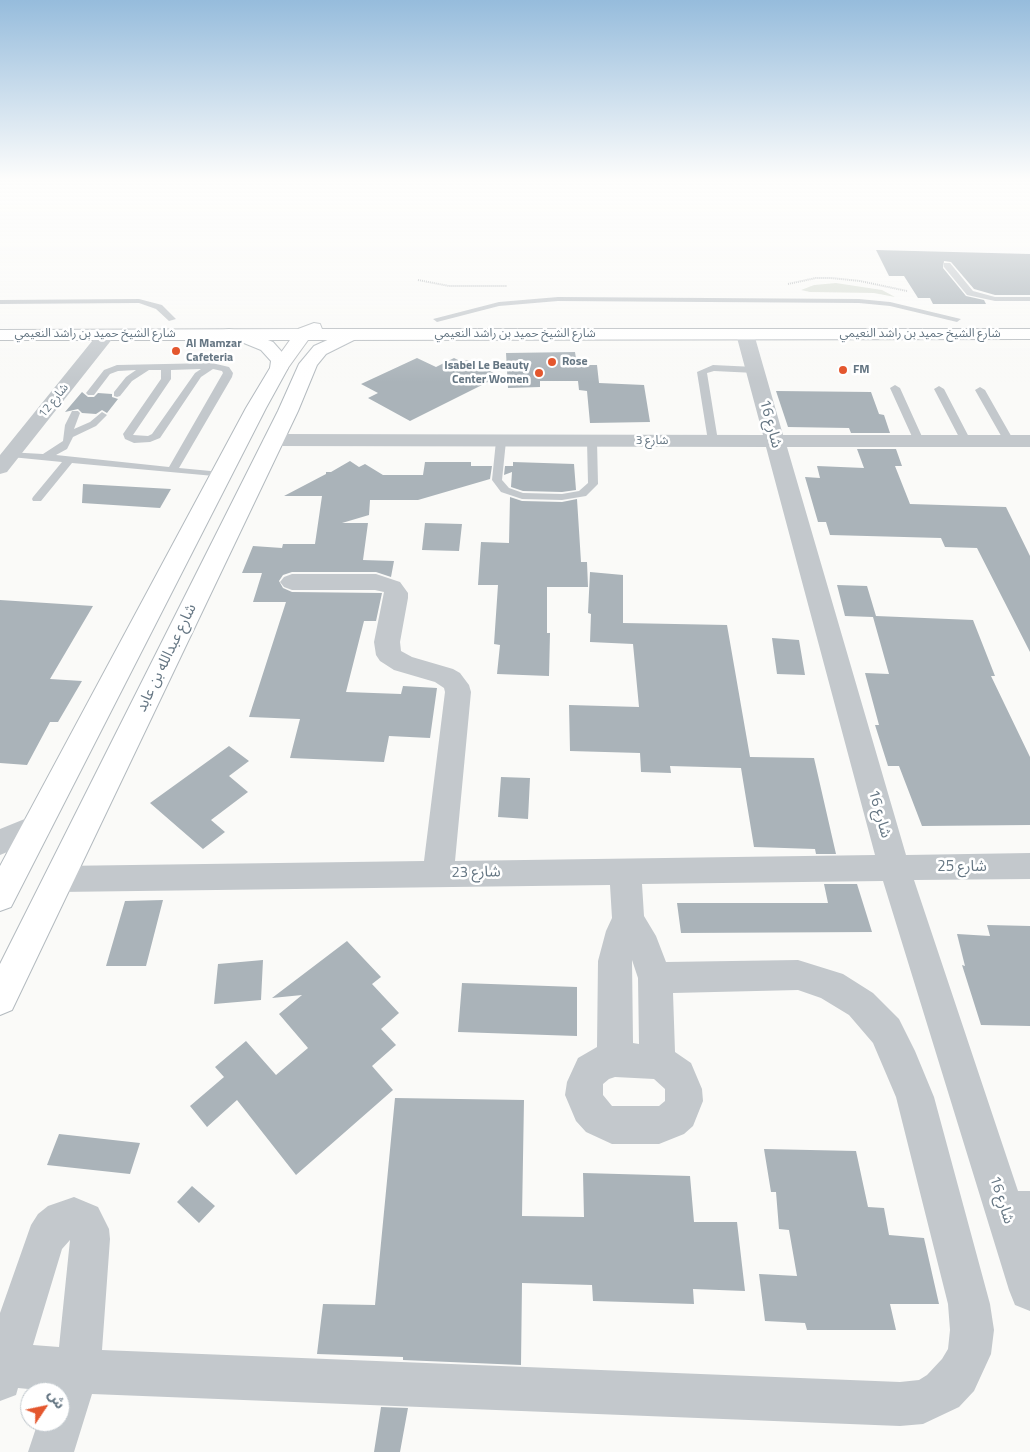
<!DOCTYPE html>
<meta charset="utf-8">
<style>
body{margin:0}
#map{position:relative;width:1030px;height:1452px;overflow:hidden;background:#fafaf8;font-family:"Titillium Web","Noto Sans Arabic",sans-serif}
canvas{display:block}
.north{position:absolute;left:20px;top:1382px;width:50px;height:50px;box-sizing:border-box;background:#fff;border:1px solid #c1c8cd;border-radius:50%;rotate:56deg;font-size:14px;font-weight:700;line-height:20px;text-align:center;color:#657683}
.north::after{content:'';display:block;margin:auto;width:18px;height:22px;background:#e4572e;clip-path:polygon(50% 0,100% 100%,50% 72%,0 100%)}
</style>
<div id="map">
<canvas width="1030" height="1452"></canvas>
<div class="north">ش</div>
</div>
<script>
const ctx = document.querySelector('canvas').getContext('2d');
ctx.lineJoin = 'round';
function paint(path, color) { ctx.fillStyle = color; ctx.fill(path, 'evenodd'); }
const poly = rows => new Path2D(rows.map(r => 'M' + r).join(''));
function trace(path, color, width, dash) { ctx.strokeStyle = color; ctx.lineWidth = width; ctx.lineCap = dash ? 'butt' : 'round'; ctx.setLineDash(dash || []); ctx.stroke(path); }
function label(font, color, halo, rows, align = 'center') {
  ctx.font = font + ' "Titillium Web","Noto Sans Arabic",sans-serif'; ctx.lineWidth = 5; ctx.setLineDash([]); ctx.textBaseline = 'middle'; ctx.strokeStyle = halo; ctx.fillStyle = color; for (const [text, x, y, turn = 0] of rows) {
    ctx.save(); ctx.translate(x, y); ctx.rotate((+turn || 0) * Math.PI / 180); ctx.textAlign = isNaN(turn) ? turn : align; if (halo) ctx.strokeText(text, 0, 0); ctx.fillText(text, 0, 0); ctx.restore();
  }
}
paint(poly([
 [836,283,882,290,895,297,874,293,810,292,801,290,814,285]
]), '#dadfd7');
paint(poly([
 [876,250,1030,254,1030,295,995,295,974,289,951,262,944,261,943,268,966,296,984,300,986,304,933,304,930,298,918,298,904,276,889,276],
 [575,352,577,365,597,365,599,383,644,385,650,422,590,423,587,391,579,390,578,381,540,381,540,387,508,388,506,353],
 [417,358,436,367,454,358,462,362,467,360,500,376,410,421,368,398,378,393,361,384],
 [776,391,871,392,879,414,884,415,890,433,851,433,849,428,788,427],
 [82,392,88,397,94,397,98,393,112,394,112,397,118,399,107,413,102,410,96,414,82,413,78,409,65,412],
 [857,449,896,449,902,466,895,466,910,504,1006,507,1030,556,1030,652,977,548,945,547,941,538,830,535,826,522,818,522,805,477,820,478,817,466,864,468],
 [350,461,359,467,365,464,383,475,423,475,425,462,471,462,471,466,492,466,490,479,418,500,370,500,369,515,342,523,368,523,363,560,394,561,391,577,376,572,292,572,283,575,279,581,283,588,292,592,382,593,376,621,364,621,346,692,401,694,403,686,437,688,430,738,389,736,384,762,290,758,300,719,249,717,286,602,253,602,262,573,242,573,253,546,282,548,283,544,315,544,322,496,284,496,326,474,326,472,331,472],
 [513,462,574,464,576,490,562,492,523,491,511,487,512,472,504,475,505,466,513,466],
 [83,484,171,489,160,508,82,503],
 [510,497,522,501,562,502,577,499,581,562,587,562,588,587,547,587,547,633,550,633,549,676,497,674,500,645,494,644,498,585,478,585,481,542,509,543],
 [425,523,462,524,459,551,422,550],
 [590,572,623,575,623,623,727,625,750,757,814,758,836,854,816,854,815,849,754,847,741,768,670,766,671,773,641,772,640,753,570,751,569,705,639,707,633,644,590,642,591,614,588,613],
 [837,585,867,586,876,616,973,620,995,676,991,676,1030,757,1030,825,922,826,899,766,888,766,875,725,879,725,865,673,889,674,873,617,845,616],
 [0,600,93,606,50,679,82,681,58,722,50,722,27,765,0,763],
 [772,638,799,640,805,675,777,674],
 [229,746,249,761,229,776,248,792,211,820,225,832,203,849,150,803],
 [501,777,530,778,528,819,498,817],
 [824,884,857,884,872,932,681,933,677,903,828,903],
 [163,900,146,966,106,966,125,901],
 [987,925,1030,926,1030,1026,981,1025,962,965,965,966,957,934,990,936],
 [347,941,381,977,372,984,399,1013,381,1029,396,1045,372,1066,393,1090,296,1175,237,1100,207,1127,190,1106,224,1077,215,1067,246,1041,276,1075,308,1048,279,1014,302,995,272,998],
 [263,960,261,1000,214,1004,218,964],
 [462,983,577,987,577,1036,458,1032],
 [395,1098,524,1100,522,1216,584,1217,583,1173,690,1176,694,1222,737,1222,745,1291,693,1289,694,1304,593,1301,592,1285,522,1283,521,1365,403,1360,403,1357,317,1354,323,1304,375,1305],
 [59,1134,140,1143,130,1174,47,1165],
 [764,1149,856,1151,868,1207,884,1208,889,1235,924,1238,939,1304,890,1304,896,1330,807,1330,805,1323,765,1321,759,1274,797,1276,789,1230,779,1229,776,1192,771,1192],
 [192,1186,215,1206,199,1223,177,1202],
 [381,1407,408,1408,400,1452,374,1452]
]), '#aab3b9');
const secondary = poly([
 [229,329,250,333,273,342,289,360,288,368,266,408,11,907,0,911,0,866,246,408,270,368,271,361,261,350,239,341,223,338,220,334,223,330,229,329],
 [352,329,358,330,361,334,358,338,326,354,317,365,298,411,12,1010,0,1015,0,964,278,411,299,364,314,346,352,329]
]);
const primary = poly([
 [314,323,320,324,322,329,1030,329,1030,339,308,340,285,372,279,373,273,372,270,368,290,340,0,340,0,330,298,329,314,323]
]);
trace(secondary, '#b3babf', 2);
trace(primary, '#b5babe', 2);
trace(poly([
 [418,280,449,286,507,286],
 [788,284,816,278,831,278,860,281,907,291]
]), '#bbbfc2', 2, [1, 1]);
paint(poly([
 [944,263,950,263,973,291,995,297,1030,297,1030,301,995,301,967,295,944,267,944,263],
 [558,297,859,299,890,302,961,319,957,322,890,306,859,303,558,301,499,306,437,322,433,319,499,302,558,297],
 [139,299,162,305,176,319,169,321,156,309,139,303,0,304,0,300,139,299],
 [212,363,229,367,233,373,232,377,179,468,221,472,225,473,226,475,225,477,72,463,41,501,33,501,32,499,33,497,62,462,11,457,6,454,7,452,43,454,63,441,65,425,72,411,78,411,80,413,74,429,90,422,102,412,107,415,96,426,73,437,67,449,56,455,169,467,223,373,222,371,213,369,201,377,160,438,150,442,134,443,125,439,123,434,161,379,161,370,149,370,132,381,120,396,117,397,114,396,114,392,126,377,136,370,118,371,110,374,94,395,88,395,86,393,104,370,117,365,212,363],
 [201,369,195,373,152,434,148,436,133,435,171,379,171,370,201,369],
 [713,365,755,367,760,370,755,373,714,371,707,373,718,441,713,444,708,441,697,372,713,365],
 [895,385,900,388,924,441,923,443,915,443,914,441,890,388,895,385],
 [939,386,944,389,971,441,970,443,962,443,961,441,934,389,939,386],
 [980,387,985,390,1014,441,1013,443,1005,443,1004,441,975,390,980,387],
 [501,438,506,441,502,480,509,488,523,493,562,494,579,491,588,483,587,441,592,438,597,441,598,484,586,496,562,500,522,499,501,492,492,480,496,441,501,438]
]), '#c3c8cc');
paint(poly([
 [107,329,113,330,116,334,113,338,7,472,0,474,0,455,101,330,107,329],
 [745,329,751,330,754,334,783,435,1030,435,1030,447,787,447,906,855,1030,853,1030,879,914,880,1018,1191,1030,1191,1030,1311,1015,1305,1009,1290,883,881,642,884,644,916,656,936,666,962,798,960,843,974,873,993,899,1019,915,1051,934,1097,990,1304,994,1330,991,1354,974,1391,959,1407,923,1424,900,1426,92,1394,74,1452,28,1452,38,1422,60,1422,60,1392,18,1388,16,1395,0,1401,0,1313,31,1225,38,1214,48,1206,74,1197,98,1207,109,1229,110,1239,102,1350,900,1382,919,1380,927,1375,942,1359,948,1349,950,1330,948,1304,896,1097,873,1043,849,1015,821,998,798,990,673,993,675,1052,691,1063,702,1089,703,1101,693,1126,684,1134,659,1144,612,1144,586,1132,576,1121,565,1095,567,1082,578,1058,597,1047,598,961,606,931,612,918,610,885,59,892,48,888,43,879,48,870,59,866,424,861,445,692,444,688,435,682,394,670,380,661,376,655,374,642,384,592,375,590,292,590,284,587,280,582,284,577,292,574,376,574,400,582,408,593,408,598,400,642,401,651,412,657,453,669,460,673,469,685,471,692,455,861,875,855,766,447,273,446,266,444,263,440,266,436,273,434,763,435,736,334,739,330,745,329],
 [632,960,638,978,639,1044,633,1043,632,960],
 [615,1077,654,1079,665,1089,665,1101,659,1106,612,1106,603,1095,603,1084,609,1079,615,1077],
 [70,1240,59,1347,33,1345,62,1249,70,1240],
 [37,814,48,817,52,826,48,835,0,855,0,829,37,814]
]), '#c3c8cc');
paint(secondary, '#fff');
paint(primary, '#fff');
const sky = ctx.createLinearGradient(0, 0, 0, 382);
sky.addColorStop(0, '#96bcdc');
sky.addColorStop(0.47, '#fdfdfc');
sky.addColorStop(1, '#fdfdfc00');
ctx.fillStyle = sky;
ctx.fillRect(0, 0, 1030, 382);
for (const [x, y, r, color] of [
 [176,351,5,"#e4572e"],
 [552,362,5,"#e4572e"],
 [843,370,5,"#e4572e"],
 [539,373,5,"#e4572e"]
]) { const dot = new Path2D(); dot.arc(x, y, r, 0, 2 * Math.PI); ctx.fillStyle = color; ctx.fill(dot); trace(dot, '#fff', 2); }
label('12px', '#657683', '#fff', [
 ["شارع الشيخ حميد بن راشد النعيمي",95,334],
 ["شارع الشيخ حميد بن راشد النعيمي",515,334],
 ["شارع الشيخ حميد بن راشد النعيمي",920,334],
 ["شارع 12",54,401,-51],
 ["شارع 3",652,441]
]);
label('bold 12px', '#657683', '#fff', [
 ["Al Mamzar",186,344],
 ["Cafeteria",186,358],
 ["Rose",562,362],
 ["Isabel Le Beauty",529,366,"right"],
 ["Center Women",529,380,"right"],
 ["FM",853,370]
], 'left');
label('15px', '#657683', '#fff', [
 ["شارع 16",770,424,75],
 ["شارع عبدالله بن عابد",167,658,-64],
 ["شارع 16",879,814,74],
 ["شارع 25",962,867],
 ["شارع 23",476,873,-1],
 ["شارع 16",1001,1200,72]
]);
</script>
